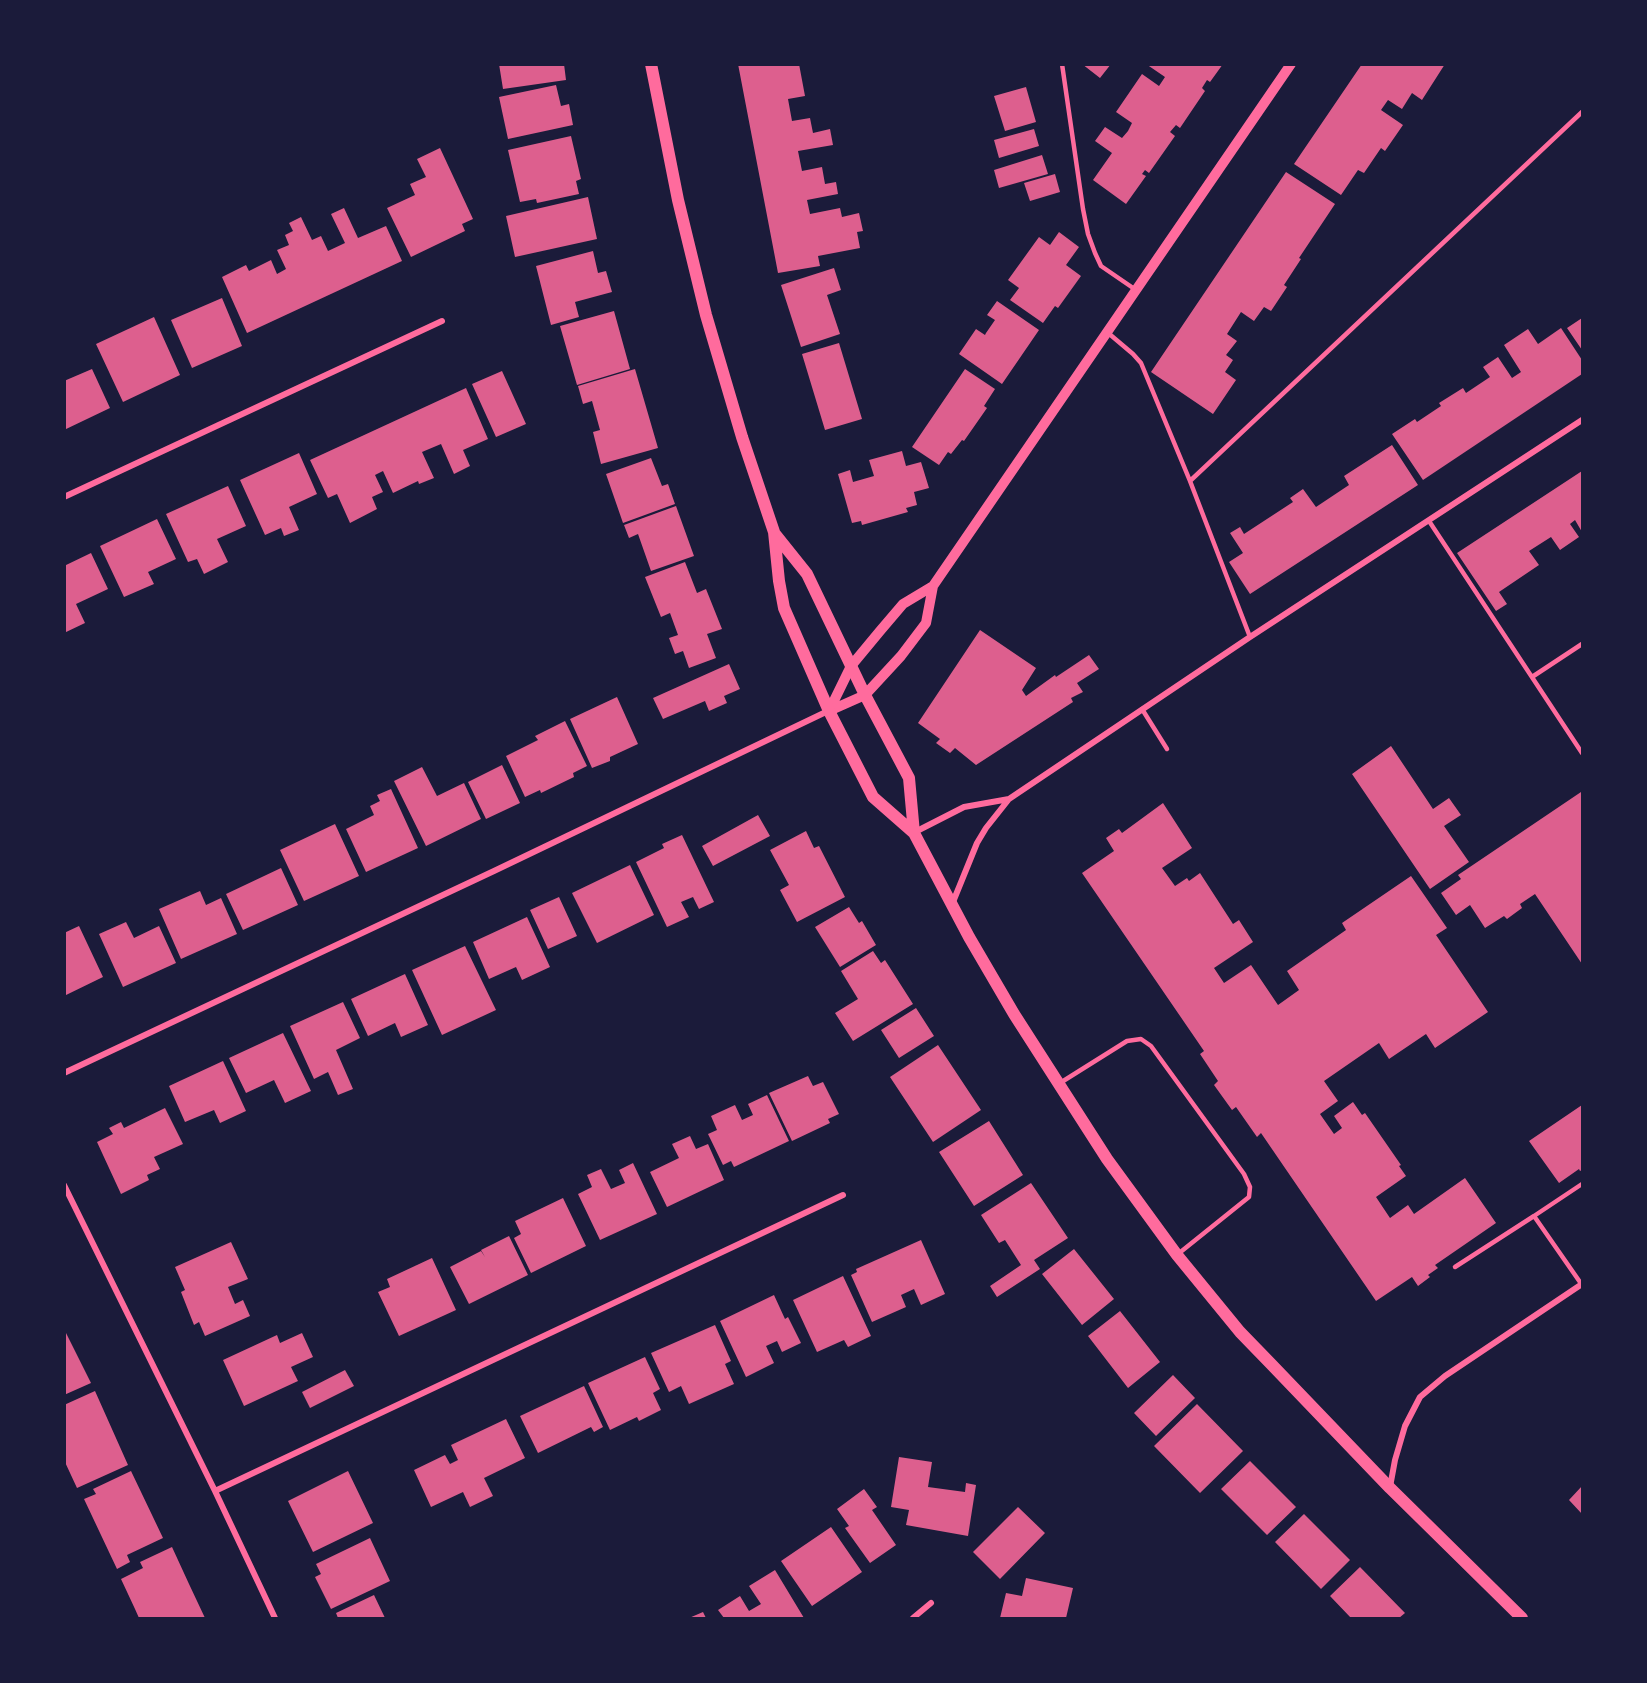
<!DOCTYPE html>
<style>
body{margin:0}
#map{position:relative;width:1647px;height:1683px;overflow:hidden;background:#1b1b3a;font-family:"Exo 2",sans-serif}
canvas{display:block}
.frame{position:absolute;inset:0;border:66px solid #1b1b3a;pointer-events:none}
</style>
<div id="map">
<canvas width="1647" height="1683"></canvas>
<div class="frame"></div>
</div>
<script>
const ctx = document.querySelector('canvas').getContext('2d');
ctx.lineJoin = 'round';
function paint(path, color) { ctx.fillStyle = color; ctx.fill(path, 'evenodd'); }
const poly = rows => new Path2D(rows.map(r => 'M' + r).join(''));
function trace(path, color, width, dash) { ctx.strokeStyle = color; ctx.lineWidth = width; ctx.lineCap = dash ? 'butt' : 'round'; ctx.setLineDash(dash || []); ctx.stroke(path); }
paint(poly([
 [499,64,564,64,566,80,503,89],
 [738,64,799,64,805,96,788,99,792,121,810,118,813,133,830,129,833,145,798,151,802,171,822,167,825,184,836,182,838,194,807,200,810,214,840,208,842,217,859,213,863,231,857,232,860,248,818,256,820,266,778,273],
 [1082,64,1111,64,1100,78],
 [1146,64,1223,64,1210,82,1207,80,1202,88,1205,91,1180,128,1176,125,1170,132,1175,136,1149,173,1145,170,1142,174,1146,176,1126,204,1093,180,1112,153,1095,141,1105,127,1122,138,1128,131,1132,123,1116,112,1142,74,1159,86,1165,77],
 [1362,64,1445,64,1422,100,1412,93,1402,109,1388,100,1381,110,1403,125,1385,151,1381,148,1364,173,1358,170,1341,195,1294,164],
 [556,85,561,106,569,104,573,125,508,139,499,97],
 [1026,87,1036,122,1005,131,994,96],
 [1034,129,1039,146,999,158,994,140],
 [571,136,581,179,576,181,579,194,537,203,536,199,520,202,508,150],
 [440,148,473,219,462,224,465,231,411,257,387,208,415,195,410,184,426,177,417,159],
 [1042,155,1048,174,999,188,994,170],
 [1286,172,1335,204,1299,258,1301,259,1284,285,1287,287,1271,311,1264,307,1254,321,1241,312,1227,334,1237,341,1226,355,1233,360,1225,372,1236,380,1213,414,1151,372],
 [1055,174,1060,192,1030,201,1024,183],
 [588,197,597,239,515,257,506,216],
 [344,208,358,238,386,226,402,261,247,333,222,277,246,265,249,271,271,260,277,274,286,269,277,250,289,245,285,235,293,231,289,223,301,217,312,240,321,236,328,251,345,243,331,214],
 [1059,232,1079,247,1066,265,1081,276,1058,308,1055,306,1043,323,1010,300,1019,288,1008,280,1039,237,1050,245],
 [593,251,598,273,606,271,612,292,575,302,579,317,551,325,536,266],
 [834,268,841,290,827,295,840,334,801,347,781,285],
 [222,298,242,346,192,368,171,320],
 [997,301,1039,330,1002,384,959,354,976,329,985,335,986,333,995,320,987,315],
 [614,311,630,369,577,385,560,326],
 [154,317,180,375,123,402,96,344],
 [1582,318,1582,350,1567,328],
 [1561,328,1582,360,1582,374,1423,480,1392,434,1415,419,1417,422,1441,406,1439,403,1463,388,1466,393,1490,377,1483,367,1498,357,1512,378,1521,372,1504,345,1528,329,1538,344],
 [839,343,862,419,825,430,802,354],
 [92,369,110,408,64,430,64,381],
 [635,369,658,448,601,464,593,432,600,430,592,401,583,404,578,386],
 [965,369,995,389,984,406,987,408,964,441,962,440,951,454,948,452,939,465,912,447],
 [502,371,526,424,496,437,472,384],
 [466,388,488,439,463,450,470,466,454,474,441,444,422,452,434,478,419,484,418,481,393,493,383,471,375,475,383,492,372,497,377,509,350,523,337,494,328,498,310,460],
 [1392,445,1418,485,1250,594,1229,562,1243,553,1230,533,1240,527,1244,534,1293,502,1290,498,1303,489,1316,507,1349,485,1344,476],
 [902,451,906,466,921,462,929,488,914,492,917,505,906,508,908,512,862,525,861,521,852,523,838,474,850,470,853,482,874,476,869,460],
 [299,453,317,494,289,507,299,530,284,536,281,528,265,535,240,480],
 [651,458,662,486,668,484,675,504,623,523,606,474],
 [1582,471,1582,532,1575,520,1570,524,1579,537,1560,550,1551,537,1529,551,1539,565,1499,592,1507,604,1496,611,1457,553],
 [228,486,246,526,217,539,228,562,204,574,197,559,188,562,166,514],
 [676,506,694,556,651,571,638,534,629,538,624,525],
 [157,519,176,559,148,572,154,584,124,597,100,546],
 [91,553,108,589,76,604,85,623,64,633,64,566],
 [685,562,697,593,706,589,722,629,707,634,716,658,689,668,683,651,675,654,669,638,678,635,670,613,661,617,645,577],
 [980,630,1036,668,1022,690,1026,696,1055,675,1056,677,1089,655,1099,669,1077,683,1083,692,1071,698,1073,702,976,765,955,748,950,753,936,743,940,739,918,723],
 [729,664,740,689,724,696,727,703,709,711,705,701,663,719,653,698],
 [617,697,638,744,610,757,610,761,592,768,570,719],
 [565,721,587,766,573,773,574,777,541,793,540,790,525,797,506,756,538,740,535,736],
 [1391,746,1433,809,1449,798,1461,815,1444,826,1469,862,1430,889,1352,774],
 [502,765,520,803,486,819,468,782],
 [422,767,437,796,464,783,481,819,426,846,394,781],
 [391,789,418,848,366,872,346,829,374,815,370,806,380,801,377,795],
 [1581,792,1582,795,1582,964,1535,894,1520,904,1522,908,1507,919,1504,916,1485,928,1470,905,1456,915,1441,893,1461,879,1458,875],
 [1163,803,1192,848,1162,868,1175,886,1187,878,1189,881,1200,873,1233,924,1239,920,1253,942,1214,968,1224,983,1251,965,1278,1005,1299,990,1287,971,1346,930,1342,923,1411,876,1447,928,1436,935,1488,1012,1435,1048,1426,1034,1389,1059,1379,1043,1324,1081,1338,1101,1320,1114,1334,1134,1342,1128,1334,1116,1353,1102,1362,1115,1365,1113,1401,1165,1399,1166,1406,1176,1376,1197,1390,1218,1408,1205,1414,1214,1465,1178,1496,1223,1435,1265,1438,1268,1428,1275,1430,1277,1418,1286,1412,1277,1376,1301,1261,1133,1257,1137,1236,1107,1232,1110,1214,1085,1218,1081,1200,1054,1204,1051,1082,873,1114,851,1106,838,1119,829,1122,833],
 [758,815,770,836,713,866,702,846],
 [335,824,359,876,304,901,280,850],
 [806,831,814,848,819,846,845,897,797,922,780,890,789,885,770,850],
 [682,835,714,902,699,909,693,897,681,902,689,917,667,927,636,862,664,848,662,844],
 [630,865,654,915,597,943,572,893],
 [281,868,298,905,243,930,226,894],
 [200,891,206,905,221,898,237,934,181,959,159,909],
 [559,897,577,936,548,949,530,910],
 [849,907,859,923,862,921,876,945,840,967,815,927],
 [527,917,550,967,522,980,516,967,489,979,473,942],
 [126,922,134,938,159,926,176,963,123,987,99,934],
 [79,926,103,977,64,996,64,933],
 [465,946,496,1010,442,1035,412,970],
 [873,951,881,963,885,960,913,1004,853,1041,835,1013,858,999,841,971],
 [405,974,428,1025,401,1037,395,1023,368,1036,351,999],
 [343,1002,360,1038,336,1050,353,1089,338,1095,328,1072,314,1079,290,1026],
 [916,1008,934,1036,899,1058,881,1030],
 [283,1033,311,1091,285,1103,274,1080,246,1093,229,1058],
 [938,1045,981,1110,933,1142,890,1077],
 [223,1061,246,1111,220,1123,214,1110,185,1122,169,1086],
 [808,1076,813,1086,823,1082,839,1114,828,1119,830,1123,792,1141,769,1093],
 [767,1095,789,1141,734,1167,731,1161,723,1165,708,1134,717,1130,711,1116,735,1105,742,1120,753,1115,748,1104],
 [1582,1105,1582,1170,1580,1171,1579,1169,1559,1183,1529,1141],
 [165,1108,183,1144,154,1157,160,1169,147,1175,149,1180,121,1194,97,1142,113,1134,109,1128,121,1122,124,1128],
 [989,1121,1023,1175,974,1206,939,1152],
 [690,1136,696,1149,708,1144,724,1180,667,1207,650,1172,679,1158,672,1144],
 [633,1163,657,1214,600,1240,578,1194,592,1187,587,1175,601,1169,611,1189,625,1183,619,1170],
 [1031,1183,1068,1238,1034,1260,1040,1269,997,1297,990,1286,1021,1265,1005,1240,999,1243,981,1215],
 [563,1198,586,1246,531,1273,514,1238,521,1234,515,1221],
 [509,1236,528,1275,469,1304,450,1267,481,1251,485,1257,481,1250],
 [921,1240,945,1294,921,1305,914,1289,901,1295,906,1307,872,1322,851,1275,857,1272,856,1269],
 [231,1242,248,1279,228,1287,235,1304,243,1300,250,1316,205,1336,199,1322,194,1325,181,1292,185,1290,175,1267],
 [1074,1249,1114,1299,1082,1325,1042,1274],
 [432,1258,456,1310,399,1336,378,1292,390,1287,387,1279],
 [843,1276,871,1336,848,1347,844,1340,817,1352,793,1300],
 [774,1295,785,1319,788,1317,801,1343,782,1352,777,1341,766,1346,774,1363,746,1377,720,1321],
 [1120,1311,1160,1362,1128,1388,1088,1336],
 [715,1325,731,1361,725,1364,734,1384,689,1404,681,1386,669,1392,651,1353],
 [64,1329,91,1383,64,1395],
 [302,1333,313,1357,291,1367,298,1381,244,1406,223,1360,277,1335,280,1343],
 [645,1357,660,1389,653,1393,661,1410,639,1421,637,1417,610,1430,588,1383],
 [345,1370,354,1386,310,1408,302,1392],
 [1173,1375,1195,1398,1156,1436,1134,1413],
 [584,1386,603,1427,594,1432,591,1427,538,1453,520,1416],
 [95,1391,128,1465,77,1488,64,1460,64,1405],
 [1197,1404,1243,1451,1200,1493,1154,1446],
 [506,1419,525,1458,484,1478,493,1496,470,1507,463,1492,431,1507,414,1470,445,1455,450,1464,458,1460,451,1445],
 [899,1457,932,1462,928,1487,965,1492,966,1483,976,1485,968,1536,906,1525,909,1510,891,1507],
 [1250,1461,1296,1507,1267,1535,1221,1489],
 [131,1471,163,1538,127,1555,130,1562,117,1569,84,1499,96,1494,93,1489],
 [348,1471,373,1523,313,1552,288,1501],
 [1582,1486,1582,1514,1569,1500],
 [864,1489,877,1507,872,1510,896,1545,870,1563,845,1528,849,1526,837,1509],
 [1018,1507,1045,1533,1000,1579,973,1552],
 [1304,1514,1350,1560,1321,1589,1275,1542],
 [831,1527,862,1572,812,1606,781,1561],
 [370,1538,390,1581,331,1609,315,1577,321,1574,316,1564],
 [172,1547,189,1584,205,1618,139,1618,135,1609,121,1579,143,1568,140,1562],
 [1360,1567,1405,1613,1399,1618,1351,1618,1330,1596],
 [775,1570,804,1618,724,1618,718,1610,740,1596,749,1611,761,1604,749,1586],
 [1026,1578,1073,1588,1066,1618,1000,1618,1006,1593,1022,1596],
 [374,1595,385,1618,338,1618,336,1613],
 [703,1612,706,1618,689,1618]
]), '#dd5f8e');
trace(poly([
 [1062,64,1083,209,1088,234,1095,253,1101,266,1136,290],
 [1107,332,1133,354,1141,363,1190,481,1250,637],
 [1190,481,1582,112],
 [1429,521,1582,753],
 [1532,677,1582,644],
 [1142,709,1167,749],
 [1060,1083,1127,1041,1141,1039,1151,1046,1244,1174,1250,1187,1249,1197,1178,1254],
 [1455,1267,1534,1216],
 [1582,1285,1534,1216,1582,1184]
]), '#ff6b9d', 4.5);
trace(poly([
 [64,497,442,321],
 [915,832,964,807,1009,799],
 [953,902,977,843,986,828,1009,799,1250,637,1582,420],
 [64,1073,494,871,828,711],
 [64,1185,215,1491,275,1618],
 [1390,1487,1395,1460,1405,1426,1420,1397,1445,1376,1582,1284],
 [215,1491,843,1195],
 [913,1618,931,1603]
]), '#ff6b9d', 6);
trace(poly([
 [829,711,865,695,901,656,926,623,933,586,1291,64],
 [829,711,851,666,880,631,903,604,933,586]
]), '#ff6b9d', 10);
trace(poly([
 [651,64,678,200,706,315,742,437,774,532,779,581,784,608,829,711,873,797,914,833,969,937,1014,1014,1107,1159,1177,1255,1240,1332,1272,1365,1390,1488,1522,1618],
 [775,534,807,574,865,695,909,778,914,833]
]), '#ff6b9d', 12);
</script>
